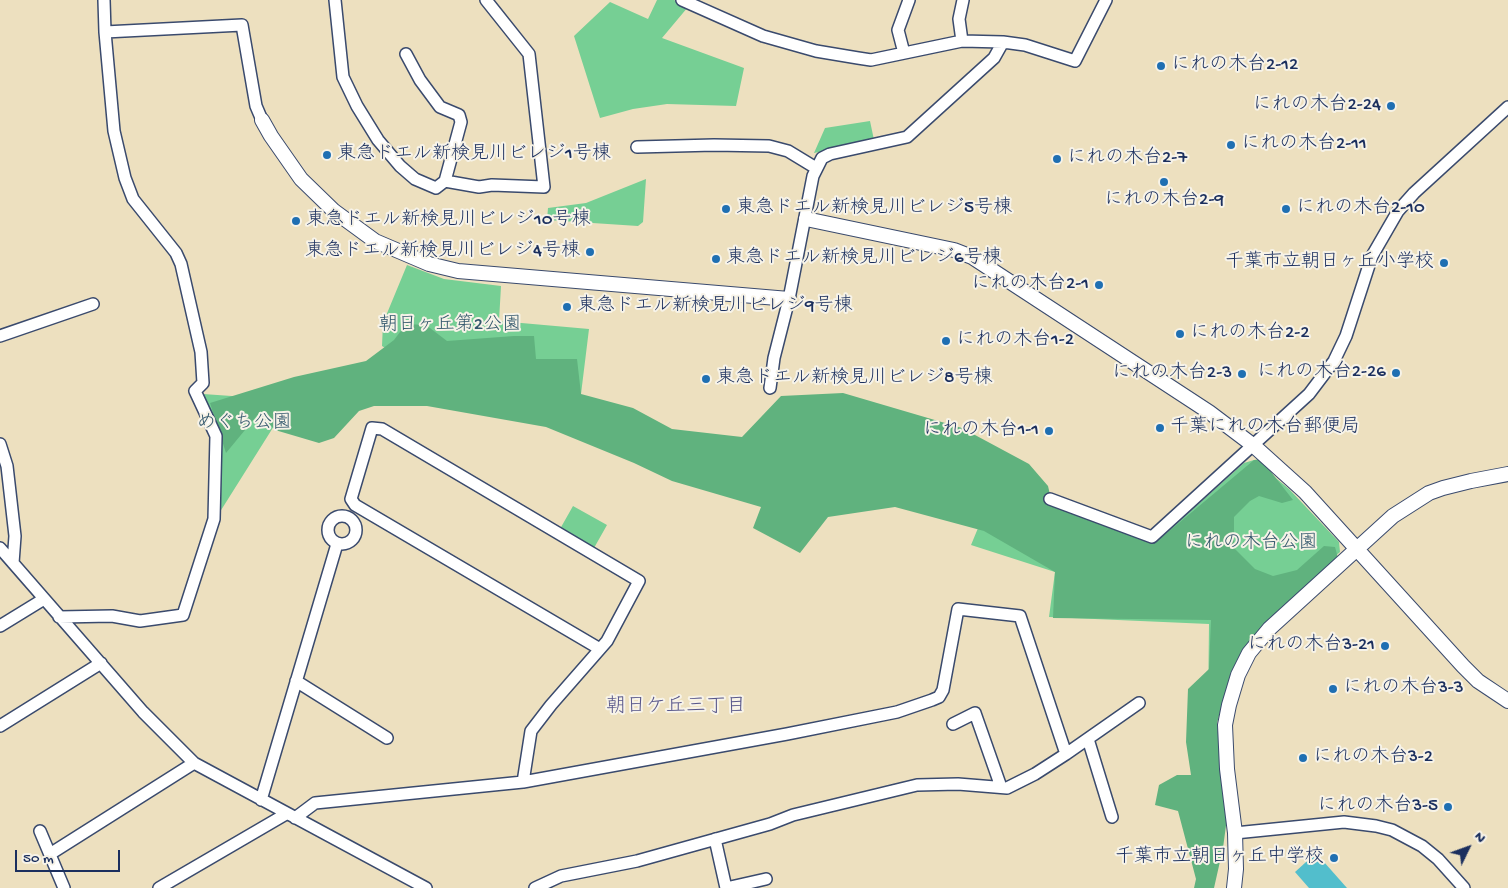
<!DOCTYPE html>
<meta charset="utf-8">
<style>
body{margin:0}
#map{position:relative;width:1508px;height:888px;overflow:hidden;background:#ede0bf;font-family:"Gochi Hand",sans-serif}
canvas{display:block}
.north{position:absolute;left:1443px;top:823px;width:50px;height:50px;-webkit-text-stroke:4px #f7f3e8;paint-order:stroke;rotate:48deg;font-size:14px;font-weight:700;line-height:20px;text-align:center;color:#1b2f5e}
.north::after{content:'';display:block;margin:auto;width:18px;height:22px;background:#1b2f5e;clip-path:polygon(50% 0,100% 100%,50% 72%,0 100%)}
.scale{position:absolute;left:15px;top:850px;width:105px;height:22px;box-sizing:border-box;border:2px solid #1b2f5e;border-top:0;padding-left:6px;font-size:15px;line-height:18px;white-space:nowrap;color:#1b2f5e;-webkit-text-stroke:4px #f7f3e8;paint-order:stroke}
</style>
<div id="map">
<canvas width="1508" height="888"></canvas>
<div class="north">N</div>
<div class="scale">50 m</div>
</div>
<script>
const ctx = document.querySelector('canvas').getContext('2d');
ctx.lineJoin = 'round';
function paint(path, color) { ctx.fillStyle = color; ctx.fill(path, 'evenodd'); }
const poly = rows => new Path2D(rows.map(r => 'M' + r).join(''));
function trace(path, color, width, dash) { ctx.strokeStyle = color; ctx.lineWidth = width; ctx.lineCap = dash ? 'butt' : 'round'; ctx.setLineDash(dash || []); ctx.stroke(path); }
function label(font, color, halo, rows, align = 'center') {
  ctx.font = font + ' "Gochi Hand","Klee One",sans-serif'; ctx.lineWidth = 4; ctx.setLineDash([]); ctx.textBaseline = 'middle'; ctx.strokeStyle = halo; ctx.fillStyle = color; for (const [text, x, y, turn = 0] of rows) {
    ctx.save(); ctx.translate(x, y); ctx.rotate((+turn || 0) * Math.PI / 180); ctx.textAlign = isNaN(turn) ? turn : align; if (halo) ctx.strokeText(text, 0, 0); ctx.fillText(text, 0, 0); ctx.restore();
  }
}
paint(poly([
 [657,0,674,0,688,7,662,38,744,68,736,106,667,104,633,109,600,118,574,36,610,2,648,19],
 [870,121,874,140,814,153,825,128],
 [646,179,643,222,638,226,547,220,548,208,586,203],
 [407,265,444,279,501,286,499,321,589,329,581,394,418,368,382,346,383,323],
 [203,394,246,397,274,426,218,515,219,432],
 [1254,460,1289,489,1339,542,1340,552,1257,627,1208,711,1209,624,1049,617,1055,572,971,545,998,480,1155,543,1244,463],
 [573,506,607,525,594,548,560,529]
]), '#76cf94');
paint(poly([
 [406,324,426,325,447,341,514,336,534,336,536,359,577,359,581,394,633,408,672,429,742,437,781,396,843,393,962,428,1029,464,1048,486,1051,499,1155,543,1254,460,1261,459,1293,500,1282,503,1259,496,1250,501,1234,517,1234,548,1255,569,1273,576,1297,570,1324,546,1335,547,1338,558,1263,627,1231,672,1217,723,1227,818,1223,848,1214,888,1194,888,1196,879,1178,811,1155,805,1159,785,1177,775,1191,775,1186,742,1188,689,1209,669,1211,620,1053,618,1055,572,984,531,895,507,828,517,800,553,753,528,761,507,672,481,634,463,546,427,427,406,374,406,359,411,334,438,319,443,275,430,259,413,226,453,210,403,294,377,366,361,394,340]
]), '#60b27e');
paint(poly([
 [1316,853,1347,888,1309,888,1295,872]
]), '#52becc');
const minor = poly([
 [335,0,343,77,357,106,378,140,400,166,415,179,436,188,445,181,479,187,492,185,544,187,529,54,486,0],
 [682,0,763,36,816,51,858,58,871,60,962,41,1003,42,1025,45,1075,61,1106,0],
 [105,32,242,25,256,106,262,120],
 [962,41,959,19,963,0],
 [904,53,898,30,909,0],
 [406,54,420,80,440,107,459,115,461,122,445,181],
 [637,147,714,145,769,146,788,151,816,168],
 [0,336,93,304],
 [770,388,774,358,789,299,813,176,822,158,830,154,907,137,994,58,1003,42],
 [0,444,7,466,15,536,13,563],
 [1050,499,1152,537,1309,394,1334,361,1346,336,1372,256,1398,211,1414,193,1508,107],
 '328 530a14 14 0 1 1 28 0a14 14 0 1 1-28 0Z',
 [0,548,143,712,194,763,426,888],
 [59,617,112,616,140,621,183,615,214,519,216,436,195,391,203,383,201,352,181,264,176,253,133,199,125,178,114,131,105,32,104,0],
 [0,626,44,599],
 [600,649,355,505,351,499,372,428,382,429,639,581,607,641,551,705,531,731,523,782,787,734,897,712,932,700,939,697,943,690,958,609,1020,616,1066,754],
 [296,681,387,738],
 [953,724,975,713,1001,787],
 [0,726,101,663],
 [1088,739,1112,817],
 [261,800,337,544],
 [295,818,315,803,523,782],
 [40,831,64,888],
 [1235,833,1344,822,1376,826,1392,830,1422,846,1438,859,1464,888],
 [715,839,726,888],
 [50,854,194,763],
 [159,888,286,814],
 [535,888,561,876,637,861,770,824,793,815,917,785,958,784,1007,788,1035,774,1066,754,1139,703],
 [726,888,766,879]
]);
const tertiary = poly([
 [262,120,271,136,301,179,334,211,375,241,429,264,458,271,789,299],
 [806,219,954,250,972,257,1209,412,1254,446,1305,492,1463,666,1478,681,1508,701],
 [1234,888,1236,869,1235,833,1227,769,1225,725,1229,705,1238,675,1249,653,1269,629,1393,516,1429,493,1443,488,1471,481,1508,474]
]);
trace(minor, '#3a4a6d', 14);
trace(tertiary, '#3a4a6d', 16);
trace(minor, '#fff', 11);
trace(tertiary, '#fff', 14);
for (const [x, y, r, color] of [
 [1161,66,5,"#1f6fb2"],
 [1391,106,5,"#1f6fb2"],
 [1231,145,5,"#1f6fb2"],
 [327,155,5,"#1f6fb2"],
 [1057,159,5,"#1f6fb2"],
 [1164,182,5,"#1f6fb2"],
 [726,209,5,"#1f6fb2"],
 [1286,209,5,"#1f6fb2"],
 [296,221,5,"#1f6fb2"],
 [590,252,5,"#1f6fb2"],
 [716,259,5,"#1f6fb2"],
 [1444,263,5,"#1f6fb2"],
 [1099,285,5,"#1f6fb2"],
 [567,307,5,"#1f6fb2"],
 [1180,334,5,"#1f6fb2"],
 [946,341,5,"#1f6fb2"],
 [1396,373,5,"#1f6fb2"],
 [1242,374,5,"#1f6fb2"],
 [706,379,5,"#1f6fb2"],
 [1160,428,5,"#1f6fb2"],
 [1049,431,5,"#1f6fb2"],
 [1385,646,5,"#1f6fb2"],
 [1333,689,5,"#1f6fb2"],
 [1303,758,5,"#1f6fb2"],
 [1448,807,5,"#1f6fb2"],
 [1334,858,5,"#1f6fb2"]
]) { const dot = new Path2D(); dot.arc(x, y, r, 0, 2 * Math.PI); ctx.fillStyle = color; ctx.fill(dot); trace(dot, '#f7f3e8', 2); }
label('19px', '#1b2f5e', '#f7f3e8', [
 ["にれの木台2-12",1171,66],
 ["にれの木台2-24",1381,106,"right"],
 ["にれの木台2-11",1241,145],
 ["東急ドエル新検見川ビレジ1号棟",337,155],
 ["にれの木台2-7",1067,159],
 ["にれの木台2-9",1164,201,"center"],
 ["東急ドエル新検見川ビレジ5号棟",736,209],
 ["にれの木台2-10",1296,209],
 ["東急ドエル新検見川ビレジ10号棟",306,221],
 ["東急ドエル新検見川ビレジ4号棟",580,252,"right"],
 ["東急ドエル新検見川ビレジ6号棟",726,259],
 ["千葉市立朝日ヶ丘小学校",1434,263,"right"],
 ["にれの木台2-1",1089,285,"right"],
 ["東急ドエル新検見川ビレジ9号棟",577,307],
 ["にれの木台2-2",1190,334],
 ["にれの木台1-2",956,341],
 ["にれの木台2-26",1386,373,"right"],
 ["にれの木台2-3",1232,374,"right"],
 ["東急ドエル新検見川ビレジ8号棟",716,379],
 ["千葉にれの木台郵便局",1170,428],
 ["にれの木台1-1",1039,431,"right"],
 ["にれの木台3-21",1375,646,"right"],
 ["にれの木台3-3",1343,689],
 ["にれの木台3-2",1313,758],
 ["にれの木台3-5",1438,807,"right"],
 ["千葉市立朝日ヶ丘中学校",1324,858,"right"]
], 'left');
label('19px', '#32576c', '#f7f3e8', [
 ["朝日ヶ丘第2公園",450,326],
 ["めぐち公園",244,424],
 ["にれの木台公園",1251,544]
]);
label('20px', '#57568a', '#f7f3e8', [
 ["朝日ケ丘三丁目",676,708]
]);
</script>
